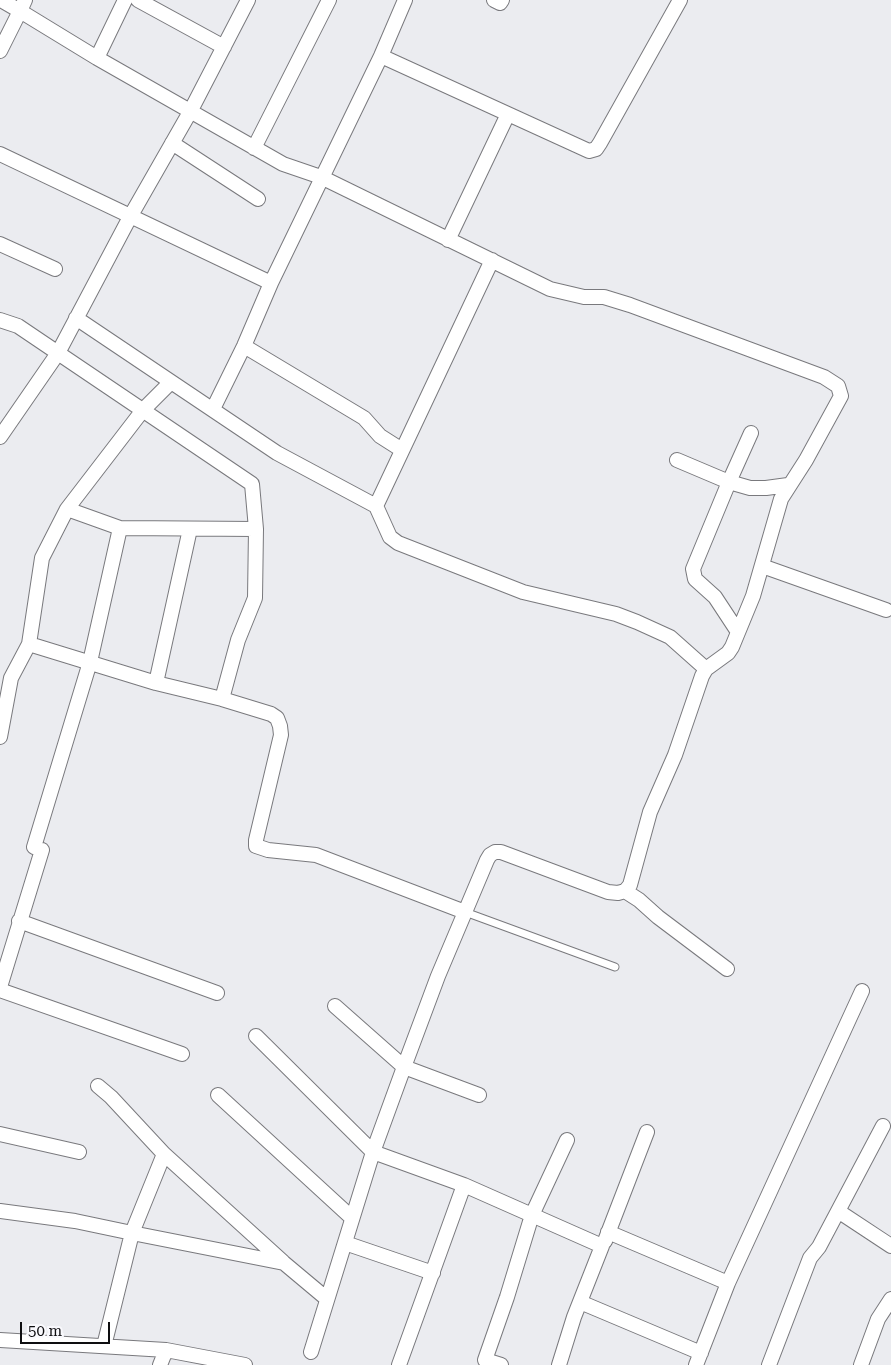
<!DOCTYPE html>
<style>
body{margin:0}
#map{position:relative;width:891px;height:1365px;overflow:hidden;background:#ebecf0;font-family:"Roboto Serif",serif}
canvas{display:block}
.scale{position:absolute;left:20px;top:1322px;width:90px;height:22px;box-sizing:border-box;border:2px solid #0e0e10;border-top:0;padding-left:6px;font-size:15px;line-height:18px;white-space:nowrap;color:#0e0e10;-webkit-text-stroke:4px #f9f9fd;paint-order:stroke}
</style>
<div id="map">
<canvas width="891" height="1365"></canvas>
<div class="scale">50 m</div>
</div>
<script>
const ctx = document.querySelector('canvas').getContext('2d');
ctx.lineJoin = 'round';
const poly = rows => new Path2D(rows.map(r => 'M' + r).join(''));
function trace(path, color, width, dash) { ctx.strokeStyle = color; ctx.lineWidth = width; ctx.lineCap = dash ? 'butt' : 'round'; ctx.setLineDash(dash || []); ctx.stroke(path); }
const lane = poly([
 [465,912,615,967]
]);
const street = poly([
 [1,0,20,11,25,0],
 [138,0,224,47],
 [494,0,500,3,502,0],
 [0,51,20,11,97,58,283,164,321,177,550,289,584,297,604,297,630,305,824,377,838,386,841,396,806,460,781,499,753,596,732,647,728,653,706,669,702,676,675,755,650,812,630,885,625,891,618,893,608,892,501,852,495,852,490,855,487,860,438,976,404,1067,479,1095],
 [381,56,589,151,596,149,600,143,680,0],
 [97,58,125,0],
 [172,143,258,199],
 [254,148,329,0],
 [0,154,271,283],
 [448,240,508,114],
 [0,244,55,269],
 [76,318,277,453,376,506,390,537,398,543,523,592,616,614,637,622,670,637,706,669],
 [0,320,18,326,252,484,256,529,255,598,238,640,222,699],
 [244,346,364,418,380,436,402,450],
 [213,409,244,346,271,283,381,56,405,0],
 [0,437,58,353,130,217,190,112,248,0],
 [677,460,729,482,750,488,766,488,788,485],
 [376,506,492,260],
 [67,509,143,410,171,382],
 [256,529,120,528,67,509,42,558,29,644,156,683,222,699,271,714,277,718,280,726,281,735,256,840,256,846,268,850,316,855,465,912],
 [762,566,886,610],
 [738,632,715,597,695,579,693,569,729,482,751,433],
 [156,683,190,529],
 [0,737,11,678,29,644],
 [34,847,90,662,120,528],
 [625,891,639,900,658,917,727,969],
 [19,921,217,993],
 [0,987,42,850],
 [0,990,182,1054],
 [256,1036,373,1152,404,1067,335,1006],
 [98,1086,111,1097,164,1154,283,1262],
 [218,1095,352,1218],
 [0,1134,79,1152],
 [0,1211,75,1221,132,1233,164,1154],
 [838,1211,891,1246],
 [608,1232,728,1283,696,1365],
 [605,1241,647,1132],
 [345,1243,433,1273],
 [728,1283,862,991],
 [580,1302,701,1353],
 [0,1340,166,1350,160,1365],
 [104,1346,132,1233,284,1263,327,1299],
 [166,1350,245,1365],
 [311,1352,373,1152,464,1185,602,1246,574,1317,559,1365],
 [399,1365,464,1185],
 [501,1365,485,1360,507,1297,532,1215,567,1140],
 [769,1365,810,1258,819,1247,883,1126],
 [861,1365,878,1319,891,1299]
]);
trace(lane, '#79797d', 9);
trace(street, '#79797d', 16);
trace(lane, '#fff', 7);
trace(street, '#fff', 14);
</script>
